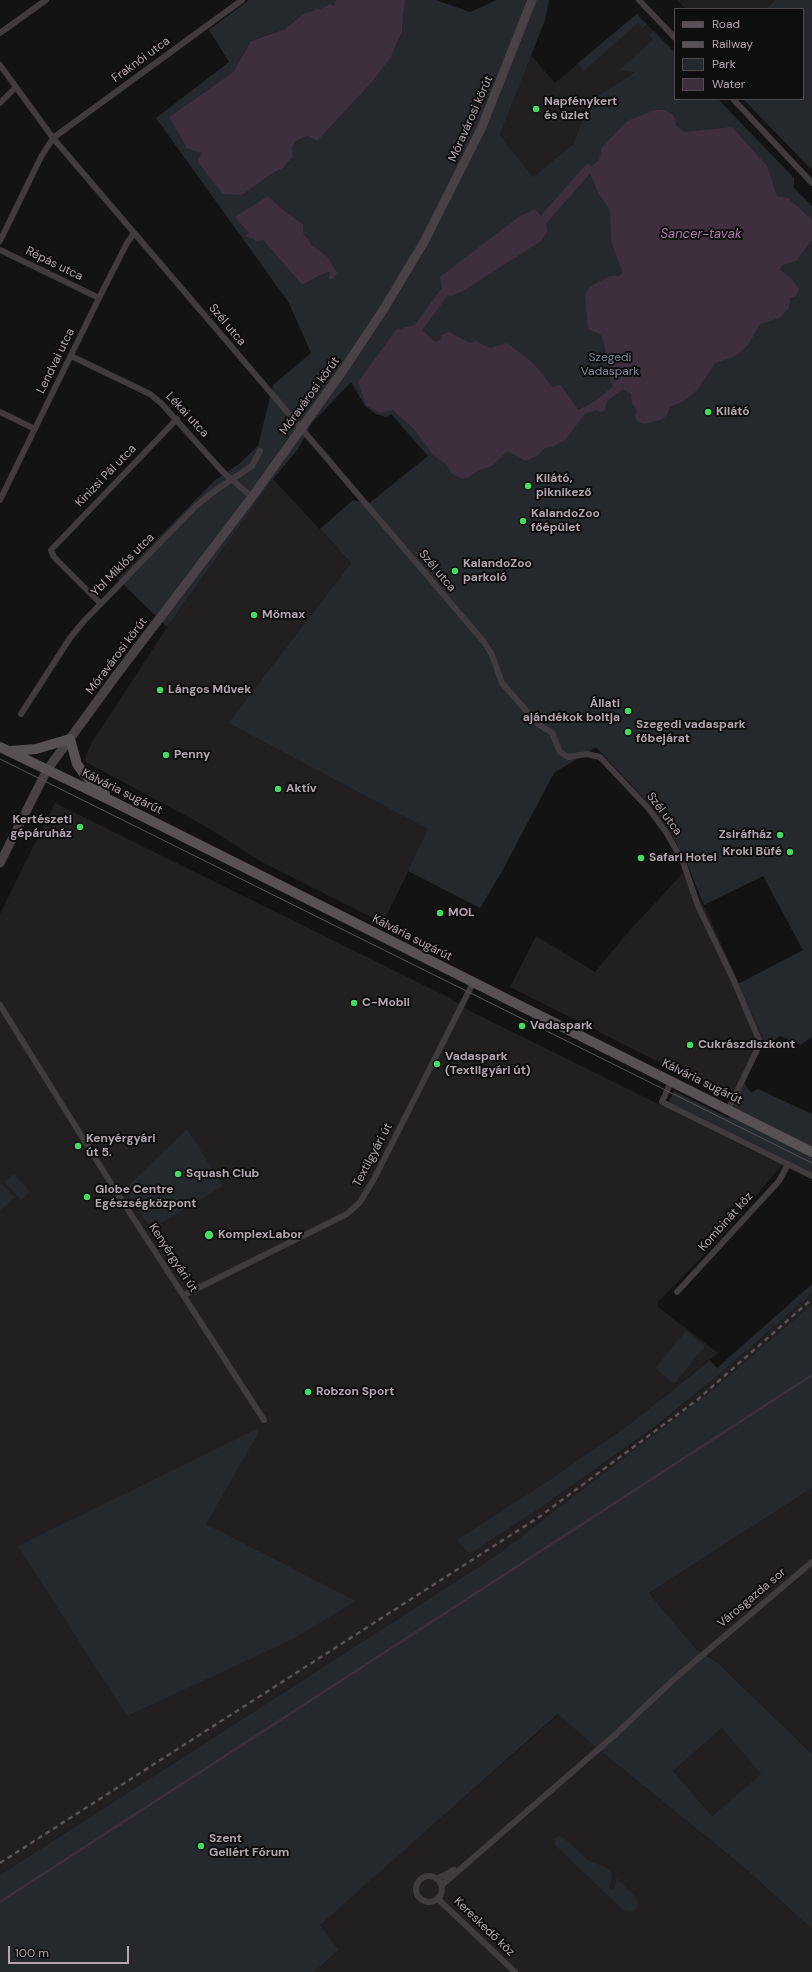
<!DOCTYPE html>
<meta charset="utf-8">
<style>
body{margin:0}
#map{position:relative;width:812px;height:1972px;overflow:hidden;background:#141313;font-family:"DM Sans",sans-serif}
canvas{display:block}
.legend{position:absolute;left:674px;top:8px;width:130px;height:92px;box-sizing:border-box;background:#0f0e0e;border:1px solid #514b4f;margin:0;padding:5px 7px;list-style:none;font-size:12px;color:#b3a6b0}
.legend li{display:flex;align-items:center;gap:8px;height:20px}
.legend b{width:20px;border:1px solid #514b4f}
.scale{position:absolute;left:8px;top:1946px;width:121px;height:18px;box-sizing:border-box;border:2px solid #b3a6b0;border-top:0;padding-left:5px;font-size:12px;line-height:14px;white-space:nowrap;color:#b3a6b0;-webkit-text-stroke:3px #0f0e0e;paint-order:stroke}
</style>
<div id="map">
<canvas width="812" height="1972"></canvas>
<ul class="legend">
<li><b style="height:5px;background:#575055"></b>Road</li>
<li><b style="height:5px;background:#595258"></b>Railway</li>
<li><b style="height:11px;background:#25282d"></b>Park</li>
<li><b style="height:11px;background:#3d2f3d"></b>Water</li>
</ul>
<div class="scale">100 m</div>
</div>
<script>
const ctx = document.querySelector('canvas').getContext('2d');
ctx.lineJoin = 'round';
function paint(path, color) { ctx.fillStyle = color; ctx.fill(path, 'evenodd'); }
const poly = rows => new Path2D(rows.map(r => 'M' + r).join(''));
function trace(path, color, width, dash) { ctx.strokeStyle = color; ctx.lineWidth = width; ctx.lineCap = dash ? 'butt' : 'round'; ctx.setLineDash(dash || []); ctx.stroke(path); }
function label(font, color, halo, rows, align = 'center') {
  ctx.font = font + ' "DM Sans",sans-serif'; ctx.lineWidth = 4; ctx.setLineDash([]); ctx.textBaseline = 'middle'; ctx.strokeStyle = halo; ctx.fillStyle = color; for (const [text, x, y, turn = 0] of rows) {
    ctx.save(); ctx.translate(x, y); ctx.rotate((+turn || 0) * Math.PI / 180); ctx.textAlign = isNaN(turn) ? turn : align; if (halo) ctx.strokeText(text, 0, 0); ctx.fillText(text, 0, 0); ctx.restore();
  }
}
paint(poly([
 [677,0,775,0,766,9,686,9],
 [638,13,639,17,665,43,635,72,590,101,573,144,533,177,500,135,531,55,555,83],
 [273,479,351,563,228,723,429,829,383,923,262,862,203,825,84,761,91,744,167,627],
 [55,803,450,998,472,1012,782,1165,722,1236,658,1302,658,1307,718,1353,631,1423,548,1481,550,1501,657,1426,721,1373,812,1293,812,1304,716,1387,497,1555,0,1875,0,914],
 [683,873,705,908,767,1045,758,1052,736,1101,510,987,536,936,595,972,631,929],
 [812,1488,812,1754,717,1662,697,1650,649,1593],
 [559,1714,592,1744,741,1865,812,1929,812,1972,314,1972,339,1950,319,1925],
 [722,1728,762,1774,712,1816,673,1771]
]), '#211f20');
paint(poly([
 [249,0,336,0,334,6,326,5,360,10,303,14,285,29,251,41,233,72,169,117,242,195,270,175,283,168,292,158,292,148,296,141,309,136,317,140,374,80,391,57,402,32,405,0,436,0,470,12,497,0,549,0,545,20,500,135,533,177,573,144,590,101,635,72,619,70,653,40,649,35,654,31,675,53,675,99,718,99,794,178,794,188,812,206,812,1037,800,1045,780,1036,767,1045,738,984,803,950,763,876,704,905,686,861,669,830,651,806,596,747,554,773,501,873,480,908,408,871,428,829,228,723,351,563,320,529,353,500,368,504,428,456,391,414,386,417,376,414,365,406,351,382,312,423,298,449,273,479,167,627,118,579,214,481,239,464,258,446,273,385,311,353,289,303,156,118,229,62,209,30],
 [268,196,286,212,303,224,304,235,309,239,311,244,328,257,333,279,330,272,325,273,302,285,263,240,246,236,249,233],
 [775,0,812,0,812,170,743,99,803,99,803,9,766,9],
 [638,13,639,17,647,24,643,28,638,23,584,71,578,63],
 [744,1083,751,1093,758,1089,812,1114,812,1173,669,1102,674,1091,728,1118],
 [187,1129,223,1186,151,1229,125,1189],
 [14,1174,30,1192,21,1200,4,1182],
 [2,1184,15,1197,0,1211,0,1185],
 [812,1284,812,1293,721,1373,656,1426,550,1501,470,1554,457,1540,548,1481,631,1423,710,1360,717,1368],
 [812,1304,812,1488,649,1593,697,1650,717,1662,812,1754,812,1929,741,1865,592,1744,558,1714,320,1925,339,1950,314,1972,0,1972,0,1875,497,1555,716,1387],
 [722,1728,761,1774,712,1816,673,1771],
 [686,1331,705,1346,674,1384,655,1368],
 [259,1428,257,1435,206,1524,356,1601,293,1639,127,1716,18,1546],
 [558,1836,563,1837,589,1861,605,1867,610,1871,612,1877,609,1889,613,1890,617,1878,637,1898,638,1904,636,1909,631,1912,622,1909,555,1845,555,1839]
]), '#25282d');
paint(poly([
 [336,0,405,0,402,32,391,57,374,80,317,141,308,136,296,141,292,148,292,158,283,168,270,175,242,195,223,194,198,162,201,153,187,148,169,117,233,72,251,41,285,29,303,14,318,9,319,10,330,4,334,6],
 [655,110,664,110,672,114,675,119,676,126,685,132,732,127,767,166,777,196,788,198,812,220,812,240,796,261,782,265,780,270,792,279,799,289,796,296,790,298,789,308,779,318,760,324,748,345,734,357,715,363,697,390,684,401,670,407,667,415,661,420,644,424,637,421,635,416,637,411,632,403,631,394,623,389,607,401,605,410,601,412,596,410,585,414,565,440,554,446,545,448,538,455,526,461,507,451,492,466,479,470,469,477,463,479,452,474,447,465,433,455,414,429,393,410,380,413,366,405,358,382,396,330,414,325,419,327,435,342,440,340,441,335,449,332,470,343,476,341,490,348,507,343,533,363,553,387,561,385,578,410,597,400,613,386,609,376,611,368,601,335,588,329,585,295,589,287,610,276,619,276,623,273,611,241,610,210,599,194,588,169,599,160,602,147,627,121],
 [268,196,286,212,303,224,304,235,309,239,311,244,328,257,337,273,333,279,329,279,330,272,325,273,302,285,263,240,257,241,245,236,249,233,235,217],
 [535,209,546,222,547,232,541,241,463,291,452,296,443,294,440,277,520,216]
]), '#3d2f3d');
trace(poly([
 [0,1902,812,1375]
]), '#3d2f3d', 2.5);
trace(poly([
 [544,219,588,169],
 [419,327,443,294]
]), '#3d2f3d', 9);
trace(poly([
 [639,0,675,38],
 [0,33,46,0],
 [0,65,53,138,484,642,492,655,502,683,538,724,552,733,560,752,568,757,587,754,600,757,649,809,666,832,683,862,698,906,734,981,759,1040,757,1050,728,1110],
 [733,99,812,183],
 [0,103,15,88],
 [0,241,41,157,53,138,242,0],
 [0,250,99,298],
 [71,356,150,394,161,403,223,472,252,497],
 [0,412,35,429],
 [0,500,99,298,127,243,134,233],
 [101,604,54,557,51,550,177,419],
 [21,714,70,638,84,621,194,508,213,492,252,466,260,451],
 [0,1005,117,1193,264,1420],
 [671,1082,662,1102,812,1176],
 [677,1292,779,1181,788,1164],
 [184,1295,347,1214,360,1202,374,1179,473,983],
 '416 1889a13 13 0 1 1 26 0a13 13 0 1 1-26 0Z',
 [437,1879,454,1870],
 [442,1885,616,1734,673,1680,812,1562],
 [438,1899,515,1972]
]), '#403b3e', 6);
trace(poly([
 [0,863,47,770,115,677,252,497,344,369,385,307,424,242,481,129,532,0]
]), '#484247', 9);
trace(poly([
 [0,747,114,802,812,1152],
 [11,751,36,749,70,739,77,764,84,774,105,794]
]), '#575055', 10);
trace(poly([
 [0,759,812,1163]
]), '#595258', 1);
trace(poly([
 [0,1863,539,1517,697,1400,812,1299]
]), '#595258', 2.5, [5, 4]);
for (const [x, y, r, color] of [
 [536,109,4,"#42dd5f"],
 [708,412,4,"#42dd5f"],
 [528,486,4,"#42dd5f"],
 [523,521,4,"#42dd5f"],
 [455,571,4,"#42dd5f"],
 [254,615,4,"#42dd5f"],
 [160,690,4,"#42dd5f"],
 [628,711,4,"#42dd5f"],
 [628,732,4,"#42dd5f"],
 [166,755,4,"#42dd5f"],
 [278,789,4,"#42dd5f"],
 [80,827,4,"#42dd5f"],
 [780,835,4,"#42dd5f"],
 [790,852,4,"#42dd5f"],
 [641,858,4,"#42dd5f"],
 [440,913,4,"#42dd5f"],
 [354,1003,4,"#42dd5f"],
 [522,1026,4,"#42dd5f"],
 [690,1045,4,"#42dd5f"],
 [437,1064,4,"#42dd5f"],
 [78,1146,4,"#42dd5f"],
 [178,1174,4,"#42dd5f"],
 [87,1197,4,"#42dd5f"],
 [209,1235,5,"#42dd5f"],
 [308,1392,4,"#42dd5f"],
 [201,1846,4,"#42dd5f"]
]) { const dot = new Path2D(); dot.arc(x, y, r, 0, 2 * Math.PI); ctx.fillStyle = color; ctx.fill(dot); trace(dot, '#0f0e0e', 1.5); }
label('12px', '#b3a6b0', '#0f0e0e', [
 ["Fraknói utca",141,60,-36],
 ["Móravárosi körút",471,119,-66],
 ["Répás utca",54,264,26],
 ["Szél utca",227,325,50],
 ["Lendvai utca",56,361,-64],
 ["Móravárosi körút",310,396,-54],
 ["Lékai utca",187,415,47],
 ["Kinizsi Pál utca",106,476,-46],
 ["Ybl Miklós utca",123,565,-45],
 ["Szél utca",437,571,50],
 ["Móravárosi körút",117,656,-53],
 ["Kálvária sugárút",122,792,26],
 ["Szél utca",664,814,53],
 ["Kálvária sugárút",412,938,27],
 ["Kálvária sugárút",702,1082,26],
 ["Textilgyári út",373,1155,-62],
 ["Kombinát köz",726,1222,-48],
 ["Kenyérgyári út",173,1258,57],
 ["Városgazda sor",752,1598,-40],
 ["Kereskedő köz",484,1927,44]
]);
label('bold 12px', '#b3a6b0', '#0f0e0e', [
 ["Napfénykert",544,102],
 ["és üzlet",544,116],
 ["Kilátó",716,412],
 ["Kilátó,",536,479],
 ["piknikező",536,493],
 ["KalandoZoo",531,514],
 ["főépület",531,528],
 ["KalandoZoo",463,564],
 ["parkoló",463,578],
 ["Mömax",262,615],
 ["Lángos Művek",168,690],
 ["Állati",620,704,"right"],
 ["ajándékok boltja",620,718,"right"],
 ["Szegedi vadaspark",636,725],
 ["főbejárat",636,739],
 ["Penny",174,755],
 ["Aktív",286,789],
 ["Kertészeti",72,820,"right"],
 ["gépáruház",72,834,"right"],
 ["Zsiráfház",772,835,"right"],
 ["Kroki Büfé",782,852,"right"],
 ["Safari Hotel",649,858],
 ["MOL",448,913],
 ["C-Mobil",362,1003],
 ["Vadaspark",530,1026],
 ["Cukrászdiszkont",698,1045],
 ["Vadaspark",445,1057],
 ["(Textilgyári út)",445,1071],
 ["Kenyérgyári",86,1139],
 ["út 5.",86,1153],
 ["Squash Club",186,1174],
 ["Globe Centre",95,1190],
 ["Egészségközpont",95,1204],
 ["KomplexLabor",218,1235],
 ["Robzon Sport",316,1392],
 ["Szent",209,1839],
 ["Gellért Fórum",209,1853]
], 'left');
label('12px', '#7f8b9c', '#0f0e0e', [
 ["Szegedi",610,358],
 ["Vadaspark",610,372]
]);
label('italic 13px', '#aa80ab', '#0f0e0e', [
 ["Sancer-tavak",701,235]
]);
</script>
